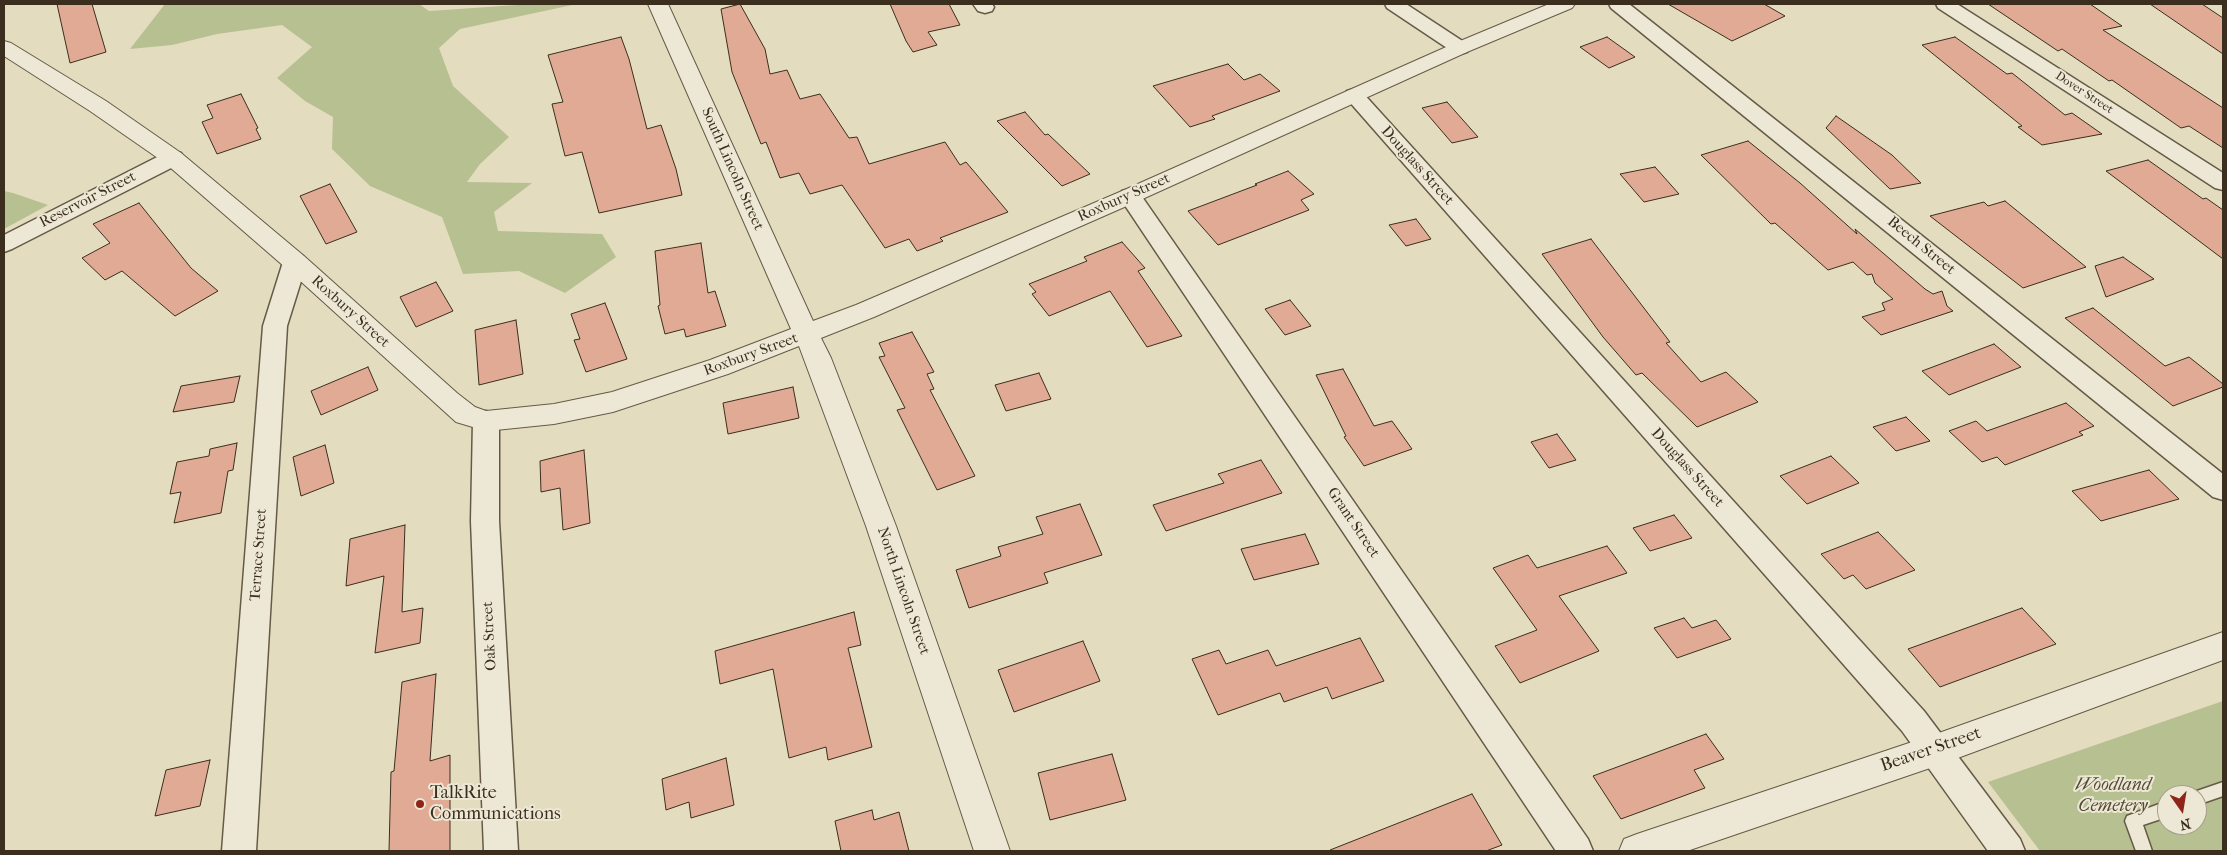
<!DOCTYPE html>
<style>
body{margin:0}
#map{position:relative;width:2227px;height:855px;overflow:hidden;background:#e4dcbf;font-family:"IM FELL French Canon",serif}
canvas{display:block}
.frame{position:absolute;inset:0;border:5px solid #3b2e1e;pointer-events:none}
.north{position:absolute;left:2157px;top:785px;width:50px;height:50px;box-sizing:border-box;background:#ede8d5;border:1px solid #a69e8c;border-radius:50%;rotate:167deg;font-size:14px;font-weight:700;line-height:20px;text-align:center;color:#3b2e1e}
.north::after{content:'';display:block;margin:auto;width:18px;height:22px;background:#8f2418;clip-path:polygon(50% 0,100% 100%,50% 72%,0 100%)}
</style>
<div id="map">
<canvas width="2227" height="855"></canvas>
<div class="frame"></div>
<div class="north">N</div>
</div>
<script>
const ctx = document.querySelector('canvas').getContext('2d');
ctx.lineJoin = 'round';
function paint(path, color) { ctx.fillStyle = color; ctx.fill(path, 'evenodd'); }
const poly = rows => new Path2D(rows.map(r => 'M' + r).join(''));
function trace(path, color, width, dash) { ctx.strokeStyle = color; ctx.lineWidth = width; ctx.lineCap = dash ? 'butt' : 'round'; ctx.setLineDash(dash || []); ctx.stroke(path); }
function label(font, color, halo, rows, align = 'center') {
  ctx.font = font + ' "IM FELL French Canon",serif'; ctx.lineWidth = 4; ctx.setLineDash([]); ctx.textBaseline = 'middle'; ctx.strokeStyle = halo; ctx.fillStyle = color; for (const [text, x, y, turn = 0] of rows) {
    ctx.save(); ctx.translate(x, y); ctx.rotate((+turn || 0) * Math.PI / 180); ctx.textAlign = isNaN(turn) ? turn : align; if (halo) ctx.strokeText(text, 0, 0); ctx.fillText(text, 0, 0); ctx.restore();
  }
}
paint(poly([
 [165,4,419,4,429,11,532,4,577,4,460,29,439,48,453,86,509,137,480,164,467,182,532,183,494,212,498,231,602,234,616,257,565,293,519,271,463,274,442,217,370,186,332,149,333,117,305,101,277,78,312,47,282,25,217,34,172,45,130,49],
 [4,191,13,193,48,205,4,229],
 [2223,701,2223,851,2040,851,1988,782],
 [2167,795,2197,795,2197,825,2167,825]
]), '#b6c090');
const building = poly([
 [57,4,92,4,106,52,70,63,57,4],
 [740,4,765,49,770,74,787,70,800,99,820,94,849,138,857,137,869,164,945,142,960,165,966,162,1008,212,940,238,943,241,917,251,909,239,885,248,842,185,810,194,799,173,780,178,766,142,761,144,732,72,721,9,740,4],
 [890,4,949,4,960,25,928,32,937,45,913,52,906,41,890,4],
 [1668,4,1764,4,1785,16,1732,41,1668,4],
 [1988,4,2090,4,2122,26,2103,30,2223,108,2223,148,2189,126,2181,128,2112,80,2109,81,2062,49,2058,51,1988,4],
 [2150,4,2202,4,2223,18,2223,54,2150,4],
 [621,37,629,59,647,129,661,125,676,169,682,195,599,213,582,152,565,156,552,104,563,102,548,55,621,37],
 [1607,37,1635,57,1609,68,1580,47,1607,37],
 [1955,37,2007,74,2012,73,2065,115,2072,113,2102,134,2042,145,2018,127,2022,126,1922,45,1955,37],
 [1228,64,1244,80,1260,74,1280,91,1212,116,1215,119,1190,127,1153,86,1228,64],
 [241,94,258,128,256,129,261,139,217,154,202,122,213,118,207,105,241,94],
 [1447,102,1478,137,1452,143,1422,108,1447,102],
 [1025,112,1045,135,1048,134,1090,174,1062,186,997,121,1025,112],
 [1836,116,1892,155,1921,183,1890,189,1826,128,1836,116],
 [1748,141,1800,183,1857,234,1855,229,1925,289,1933,294,1942,291,1947,306,1953,311,1881,335,1862,317,1885,310,1882,303,1893,299,1875,283,1872,274,1867,275,1853,262,1828,270,1775,223,1771,224,1701,155,1748,141],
 [2148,160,2203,199,2206,198,2223,210,2223,259,2106,171,2148,160],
 [1655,167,1679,194,1644,202,1620,174,1655,167],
 [1288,171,1314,194,1301,200,1309,210,1218,245,1188,211,1257,185,1255,184,1288,171],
 [330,184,357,232,326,244,300,196,330,184],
 [2005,201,2086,267,2023,288,1930,216,1984,202,1988,206,2005,201],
 [139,203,191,268,218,291,175,316,122,271,105,280,82,258,110,243,93,224,139,203],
 [1416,219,1431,239,1406,246,1389,225,1416,219],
 [1591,239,1670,342,1666,343,1701,382,1726,372,1758,402,1697,427,1642,373,1636,375,1603,337,1542,254,1591,239],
 [1122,242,1145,268,1138,271,1182,336,1147,347,1110,291,1049,316,1032,294,1036,292,1029,284,1087,261,1084,257,1122,242],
 [701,243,708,293,715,291,726,326,686,337,684,329,665,334,658,306,660,305,655,251,701,243],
 [2123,257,2154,279,2106,297,2095,266,2123,257],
 [436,282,453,311,416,327,400,297,436,282],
 [1290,300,1311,326,1285,335,1265,309,1290,300],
 [605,303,627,359,586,372,574,340,580,339,571,314,605,303],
 [2093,308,2165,366,2189,357,2223,384,2223,387,2173,406,2065,318,2093,308],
 [516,320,523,374,479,385,475,330,516,320],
 [912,332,934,372,927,374,934,389,930,390,975,476,937,490,897,410,905,408,879,357,885,356,879,343,912,332],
 [1994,344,2021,367,1949,395,1922,371,1994,344],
 [368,367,378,390,321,415,311,391,368,367],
 [1343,369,1374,426,1392,421,1412,449,1364,466,1344,437,1346,436,1316,375,1343,369],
 [1039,373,1051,399,1006,411,995,385,1039,373],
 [240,376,234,402,173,412,181,386,240,376],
 [793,387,799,418,728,434,723,403,793,387],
 [2066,403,2094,426,2079,432,2083,435,2005,465,1997,457,1982,462,1949,431,1976,421,1987,431,2066,403],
 [1906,417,1930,441,1896,451,1873,427,1906,417],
 [1557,434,1576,460,1549,468,1531,442,1557,434],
 [237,443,233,470,228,471,221,513,174,523,181,492,170,494,177,462,209,456,210,449,237,443],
 [325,445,334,483,301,496,293,457,325,445],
 [584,450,590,523,563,530,560,488,541,492,540,461,584,450],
 [1831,456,1859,483,1807,504,1780,476,1831,456],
 [1261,460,1282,493,1166,531,1153,505,1224,483,1218,474,1261,460],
 [2149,470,2179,499,2101,521,2072,491,2149,470],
 [1080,504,1102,555,1044,573,1048,583,969,608,956,570,1001,556,998,547,1043,534,1036,517,1080,504],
 [1674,515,1692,538,1650,551,1633,528,1674,515],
 [405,525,402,612,423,608,420,643,375,653,384,576,346,586,350,539,405,525],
 [1878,532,1915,570,1866,589,1853,575,1844,579,1821,554,1878,532],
 [1305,534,1319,564,1254,580,1241,549,1305,534],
 [1607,546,1627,573,1559,596,1599,651,1520,683,1495,646,1537,630,1493,568,1528,555,1537,568,1607,546],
 [2022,608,2056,644,1940,687,1908,649,2022,608],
 [854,612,861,645,848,648,872,747,828,760,826,747,789,758,773,669,720,684,715,651,854,612],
 [1684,618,1692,628,1716,620,1731,639,1677,658,1654,628,1684,618],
 [1360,638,1384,681,1332,699,1327,687,1284,702,1280,693,1218,715,1192,659,1219,650,1226,664,1268,650,1276,666,1360,638],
 [1083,641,1100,681,1014,712,998,670,1083,641],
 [436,674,430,761,450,755,450,851,389,851,391,772,394,771,402,682,436,674],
 [1706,734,1724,759,1694,770,1705,788,1621,819,1593,776,1706,734],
 [1112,754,1126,800,1050,820,1038,773,1112,754],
 [726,758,734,805,691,818,689,802,666,810,662,779,726,758],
 [210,760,200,806,155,816,166,770,210,760],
 [1472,794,1502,845,1486,851,1330,851,1330,850,1472,794],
 [872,810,874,820,899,812,909,851,841,851,835,821,872,810]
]);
paint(building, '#e0aa95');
trace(building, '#3b2e1e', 1);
const service = poly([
 [2223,782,2223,796,2197,805,2197,795,2190,795,2191,793,2223,782],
 [2167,801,2167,817,2143,825,2152,851,2136,851,2125,821,2127,816,2167,801]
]);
const minor = poly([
 [973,4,992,4,994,7,992,11,985,13,978,11,973,4],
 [1385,4,1406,4,1467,44,1470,48,1467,52,1460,54,1453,52,1387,8,1385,4],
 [1609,4,1629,4,2223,474,2223,500,2213,497,1611,8,1609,4],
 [1936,4,1957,4,2223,173,2223,190,2215,188,1938,8,1936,4],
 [1354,89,1361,91,1924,711,2020,839,2025,851,1988,851,1902,731,1347,99,1344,95,1347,91,1354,89],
 [173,151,181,153,184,158,181,163,12,249,4,252,4,235,165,153,173,151],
 [1130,189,1138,191,1588,839,1593,851,1556,851,1122,201,1119,196,1122,191,1130,189],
 [295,254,303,256,307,262,287,326,256,851,222,851,263,326,283,262,287,256,295,254],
 [486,411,495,414,499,421,499,521,518,851,484,851,471,521,473,421,477,414,486,411]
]);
const tertiary = poly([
 [648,4,668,4,813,321,856,305,1122,191,1453,44,1549,4,1575,4,1572,8,1467,52,1138,201,874,317,821,338,831,358,896,526,1010,851,974,851,866,526,799,346,728,374,613,412,554,424,486,431,456,422,286,268,165,163,90,111,4,56,4,41,11,43,106,101,181,153,304,256,457,393,475,407,486,411,554,404,612,392,710,360,791,329,648,4],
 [2223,632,2223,660,1936,766,1687,851,1619,851,1624,839,1637,834,1936,734,2223,632]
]);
trace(service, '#655a46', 3);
trace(minor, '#655a46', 3);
trace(tertiary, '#655a46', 2);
paint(service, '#ede8d5');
paint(minor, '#ede8d5');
paint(tertiary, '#ede8d5');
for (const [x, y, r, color] of [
 [420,804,5,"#8f2418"]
]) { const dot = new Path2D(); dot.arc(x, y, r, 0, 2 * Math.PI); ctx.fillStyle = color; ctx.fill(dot); trace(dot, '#ede8d5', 2); }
label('12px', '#3b2e1e', '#ede8d5', [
 ["Dover Street",2084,93,33]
]);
label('15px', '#3b2e1e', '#ede8d5', [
 ["Douglass Street",1417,166,48],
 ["South Lincoln Street",732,169,66],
 ["Roxbury Street",1124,198,-24],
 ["Reservoir Street",88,200,-27],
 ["Beech Street",1921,246,39],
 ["Roxbury Street",350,312,42],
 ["Roxbury Street",751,355,-20],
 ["Douglass Street",1687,468,48],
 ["Grant Street",1353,523,56],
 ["Terrace Street",259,555,-86],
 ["North Lincoln Street",903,591,71],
 ["Oak Street",490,636,-93]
]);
label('18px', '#3b2e1e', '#ede8d5', [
 ["Beaver Street",1931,750,-19]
]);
label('italic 18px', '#544b35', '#ede8d5', [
 ["Woodland",2113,786],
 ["Cemetery",2113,807]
]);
label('18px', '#3b2e1e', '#ede8d5', [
 ["TalkRite",430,794],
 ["Communications",430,815]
], 'left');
</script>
